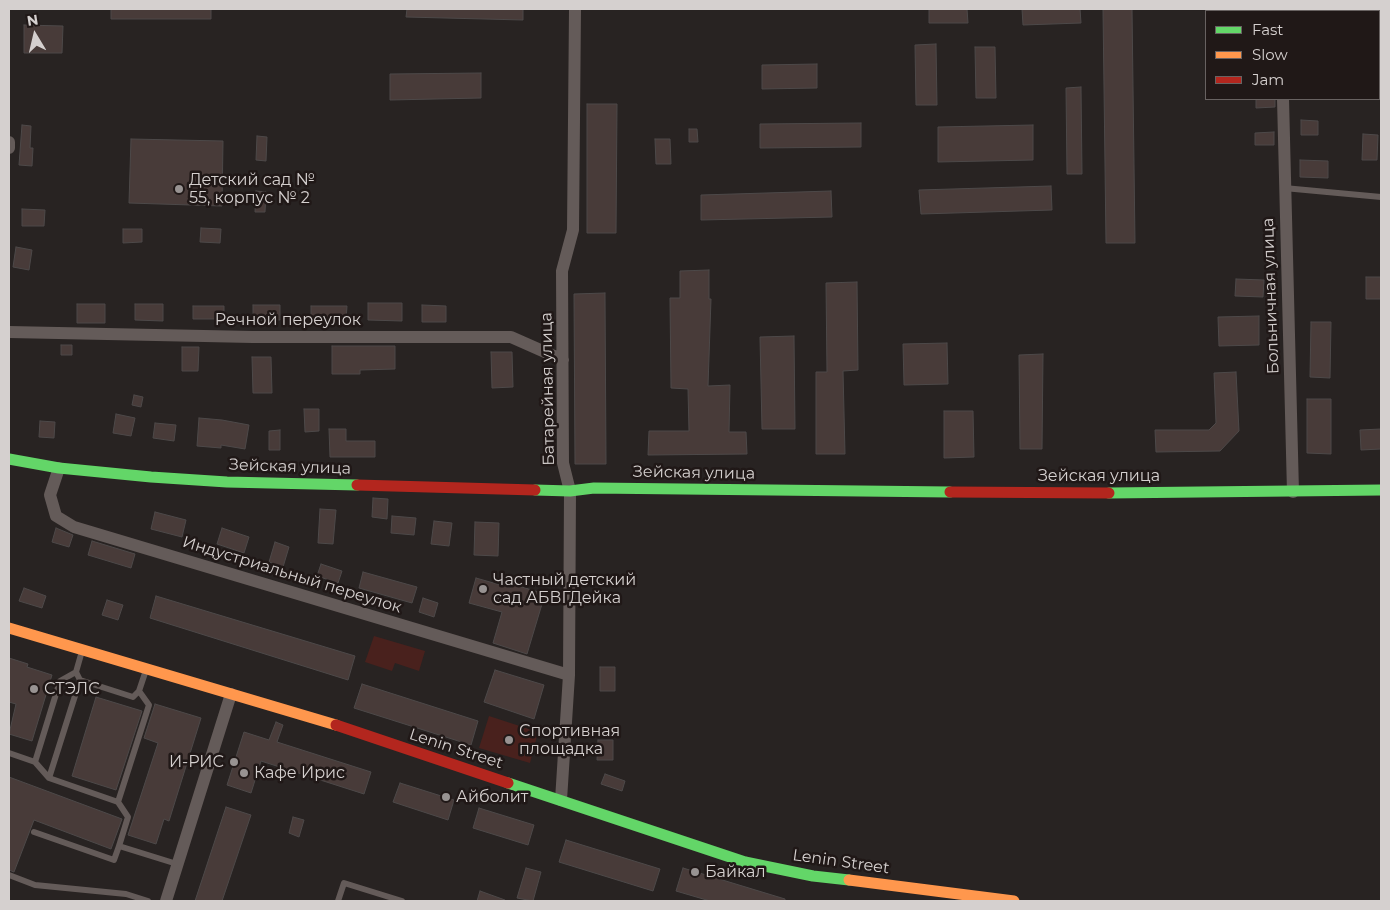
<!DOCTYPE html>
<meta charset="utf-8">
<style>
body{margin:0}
#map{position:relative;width:1390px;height:910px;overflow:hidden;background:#282322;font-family:Montserrat,sans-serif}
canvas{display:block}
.frame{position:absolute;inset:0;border:10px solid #d5d0cf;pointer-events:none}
.legend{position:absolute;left:1205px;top:10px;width:175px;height:90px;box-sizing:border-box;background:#201817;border:1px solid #686261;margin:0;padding:6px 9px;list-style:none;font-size:15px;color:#d5d0cf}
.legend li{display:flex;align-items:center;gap:10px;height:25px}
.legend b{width:25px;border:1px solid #686261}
.north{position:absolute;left:10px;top:10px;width:50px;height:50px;-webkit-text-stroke:4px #201817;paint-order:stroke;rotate:351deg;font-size:14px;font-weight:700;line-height:20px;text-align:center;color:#d5d0cf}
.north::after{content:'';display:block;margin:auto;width:18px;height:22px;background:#d5d0cf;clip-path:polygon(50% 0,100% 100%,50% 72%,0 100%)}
</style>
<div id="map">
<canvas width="1390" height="910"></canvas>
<div class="frame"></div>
<ul class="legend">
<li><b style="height:6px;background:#63d668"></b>Fast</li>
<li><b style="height:6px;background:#ff974d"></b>Slow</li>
<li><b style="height:6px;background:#b3261e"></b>Jam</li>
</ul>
<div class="north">N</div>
</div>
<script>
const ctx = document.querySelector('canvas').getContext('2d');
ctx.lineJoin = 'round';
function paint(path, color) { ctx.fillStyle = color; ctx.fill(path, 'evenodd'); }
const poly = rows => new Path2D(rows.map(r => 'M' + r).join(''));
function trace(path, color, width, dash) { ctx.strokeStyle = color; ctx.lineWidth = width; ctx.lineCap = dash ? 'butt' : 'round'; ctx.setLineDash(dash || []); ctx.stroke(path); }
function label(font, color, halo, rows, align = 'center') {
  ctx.font = font + ' Montserrat,sans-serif'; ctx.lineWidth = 5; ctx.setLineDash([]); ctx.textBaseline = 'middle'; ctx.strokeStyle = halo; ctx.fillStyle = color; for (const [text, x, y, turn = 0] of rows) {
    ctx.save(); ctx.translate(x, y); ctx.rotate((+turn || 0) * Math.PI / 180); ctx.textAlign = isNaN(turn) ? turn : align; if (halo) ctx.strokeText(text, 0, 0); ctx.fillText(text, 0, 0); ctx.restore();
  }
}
paint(poly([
 [374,636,425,651,419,671,395,663,392,671,365,662],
 [489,716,538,732,530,763,479,748]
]), '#49211d');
const building = poly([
 [111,9,211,9,211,19,111,19,111,9],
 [407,9,523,9,523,20,406,17,407,9],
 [929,9,967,9,968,23,929,23,929,9],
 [1022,9,1080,9,1081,23,1023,25,1022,9],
 [1103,9,1132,9,1135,243,1106,243,1103,9],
 [24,25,63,26,62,53,24,53,24,25],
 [936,44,937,105,916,105,915,45,936,44],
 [975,47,995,47,996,98,976,98,975,47],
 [817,64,817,88,762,89,762,65,817,64],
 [481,73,481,98,390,100,390,74,481,73],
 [1081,87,1082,174,1067,174,1066,88,1081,87],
 [1256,99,1275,99,1275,107,1256,108,1256,99],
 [587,104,617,104,616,233,587,233,587,104],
 [1301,120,1318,121,1318,135,1301,135,1301,120],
 [861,123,861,147,760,148,760,124,861,123],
 [22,125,31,126,30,148,33,148,32,166,19,165,22,125],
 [1033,125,1033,160,938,162,938,127,1033,125],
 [689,129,697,129,698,142,689,142,689,129],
 [1274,132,1274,145,1255,145,1255,133,1274,132],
 [1363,134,1378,135,1377,160,1362,160,1363,134],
 [257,136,267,137,266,161,256,160,257,136],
 [131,139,223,141,222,206,129,203,131,139],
 [655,139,670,139,671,164,656,164,655,139],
 [1300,160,1328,161,1328,178,1300,177,1300,160],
 [1051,186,1052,210,921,214,919,190,1051,186],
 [256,191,266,192,265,212,255,212,256,191],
 [831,191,832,217,701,220,701,195,831,191],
 [22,209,45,210,44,226,22,226,22,209],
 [201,228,221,229,220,243,200,242,201,228],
 [123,229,142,229,142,242,123,243,123,229],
 [16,247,32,250,29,270,13,267,16,247],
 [709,270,709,299,711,299,708,386,730,385,729,432,746,432,747,454,648,455,649,431,689,431,688,389,671,388,670,298,680,298,680,271,709,270],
 [1366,277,1381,277,1381,299,1366,299,1366,277],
 [1236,279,1264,280,1263,297,1235,296,1236,279],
 [857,282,858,370,843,371,845,454,816,454,816,372,827,372,826,283,857,282],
 [605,293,606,464,575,464,574,294,605,293],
 [368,303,402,303,402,321,368,320,368,303],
 [77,304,105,304,105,323,77,323,77,304],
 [135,304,163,304,163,321,135,320,135,304],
 [253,305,280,305,280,320,253,320,253,305],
 [422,305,446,306,446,322,422,322,422,305],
 [193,306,224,306,224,319,193,319,193,306],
 [311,306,347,306,346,320,311,320,311,306],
 [1259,316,1259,345,1219,346,1218,317,1259,316],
 [1311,322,1331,322,1330,378,1310,377,1311,322],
 [794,336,795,429,762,429,760,337,794,336],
 [947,343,948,384,904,385,903,344,947,343],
 [61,345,72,345,72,355,61,355,61,345],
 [332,346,395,346,395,369,360,370,360,374,332,374,332,346],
 [182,347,199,347,198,371,182,371,182,347],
 [491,352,512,352,513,387,492,388,491,352],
 [1043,354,1042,449,1020,449,1019,355,1043,354],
 [252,357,271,357,272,393,253,393,252,357],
 [1236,372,1239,431,1220,451,1156,452,1155,430,1209,430,1216,423,1214,373,1236,372],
 [134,395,143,397,141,407,132,405,134,395],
 [1307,399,1331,399,1331,454,1307,453,1307,399],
 [304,409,319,409,319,431,305,432,304,409],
 [944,411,973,411,974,457,944,458,944,411],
 [116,414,135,418,131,436,113,433,116,414],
 [199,418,222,420,249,425,245,449,221,445,221,448,197,446,199,418],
 [40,421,55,422,54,438,39,437,40,421],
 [155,423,176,425,174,441,153,438,155,423],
 [329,429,346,429,346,441,375,441,375,457,330,457,329,429],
 [1381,429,1381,449,1361,450,1360,430,1381,429],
 [280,430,280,450,269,450,269,431,280,430],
 [373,498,388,499,387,519,372,517,373,498],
 [320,509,336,510,333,544,318,543,320,509],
 [155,512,186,520,182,537,151,529,155,512],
 [392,516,416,518,414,535,391,533,392,516],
 [434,521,452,523,449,546,431,544,434,521],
 [475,522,499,523,498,556,474,555,475,522],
 [56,528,73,535,69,547,52,542,56,528],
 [222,528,249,537,244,553,217,544,222,528],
 [92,541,135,554,131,568,88,555,92,541],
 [275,542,289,547,283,567,269,562,275,542],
 [321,564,342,571,338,583,317,576,321,564],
 [363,572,417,587,412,603,359,588,363,572],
 [476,578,511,588,512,584,545,594,527,654,493,643,502,612,469,603,476,578],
 [24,588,46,596,42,608,19,601,24,588],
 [156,596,355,656,348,680,150,618,156,596],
 [423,598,438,603,434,617,419,612,423,598],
 [107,600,123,605,118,620,102,615,107,600],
 [9,658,28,664,27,667,52,675,32,741,9,734,16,704,9,702,9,658],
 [600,667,615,667,615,691,600,691,600,667],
 [495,670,544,685,534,719,484,702,495,670],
 [362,684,478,721,471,745,354,708,362,684],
 [96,697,142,711,116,790,72,776,96,697],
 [155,704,201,718,169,821,164,819,156,844,128,835,158,743,144,738,155,704],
 [276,722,283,725,277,742,371,772,364,794,261,761,251,793,227,785,244,732,269,740,276,722],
 [598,740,613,740,613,760,597,760,598,740],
 [605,774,625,781,622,791,601,784,605,774],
 [9,777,122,819,111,849,34,820,14,872,9,870,9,777],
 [400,783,454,800,448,820,393,802,400,783],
 [226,807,251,815,222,901,195,901,226,807],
 [479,808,534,825,528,845,473,828,479,808],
 [293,817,304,820,299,837,289,833,293,817],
 [566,840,660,869,653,891,559,862,566,840],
 [526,868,541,872,533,901,517,898,526,868],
 [683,868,785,899,785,901,710,901,676,891,683,868],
 [480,891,505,900,505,901,477,901,480,891]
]);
paint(building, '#483b39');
trace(building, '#4d4949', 1);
trace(poly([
 [1284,188,1381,197],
 [80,680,133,697,139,691],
 [9,753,35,762,49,778,118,802,149,705,139,691,146,670],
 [35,762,60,681,76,672],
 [49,778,80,680,76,672,82,651],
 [118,802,128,817,119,846,177,864],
 [34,832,114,860,119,846],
 [9,875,35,885,126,894,148,901],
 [338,901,344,883,402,901]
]), '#645b59', 6);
trace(poly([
 [1282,9,1282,11],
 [1283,99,1293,492],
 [9,148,9,142],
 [9,332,253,337,511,337,563,360],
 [59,468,50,495,56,516,74,527,569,675],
 [561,800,569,675,570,491,563,463,562,271,573,230,575,9],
 [166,901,231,694]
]), '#645b59', 12);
trace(poly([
 [9,459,59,468,151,477,227,482,357,485],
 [535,490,570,491,594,488,950,492],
 [1109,493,1381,490],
 [508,783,745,862,813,876,849,880]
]), '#63d668', 11);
trace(poly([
 [9,628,336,725],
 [849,880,1014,901]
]), '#ff974d', 11);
trace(poly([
 [357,485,535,490],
 [950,492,1109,493],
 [336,725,508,783]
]), '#b3261e', 11);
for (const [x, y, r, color] of [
 [179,189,5,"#989392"],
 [483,589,5,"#989392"],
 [34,689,5,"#989392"],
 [509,740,5,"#989392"],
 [234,762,5,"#989392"],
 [244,773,5,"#989392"],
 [446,797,5,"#989392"],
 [695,872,5,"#989392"]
]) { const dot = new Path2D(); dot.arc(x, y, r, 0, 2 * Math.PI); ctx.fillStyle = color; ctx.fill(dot); trace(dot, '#201817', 2); }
label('16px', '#d5d0cf', '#201817', [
 ["Детский сад №",189,180],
 ["55, корпус № 2",189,198],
 ["Частный детский",493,580],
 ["сад АБВГДейка",493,598],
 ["СТЭЛС",44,689],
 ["Спортивная",519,731],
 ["площадка",519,749],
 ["И-РИС",224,762,"right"],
 ["Кафе Ирис",254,773],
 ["Айболит",456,797],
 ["Байкал",705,872]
], 'left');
label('16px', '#d5d0cf', '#201817', [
 ["Больничная улица",1271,296,-92],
 ["Речной переулок",288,320],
 ["Батарейная улица",548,389,-91],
 ["Зейская улица",290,467,2],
 ["Зейская улица",694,473,1],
 ["Зейская улица",1099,476],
 ["Индустриальный переулок",292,575,17],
 ["Lenin Street",456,749,18],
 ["Lenin Street",841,862,8]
]);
</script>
